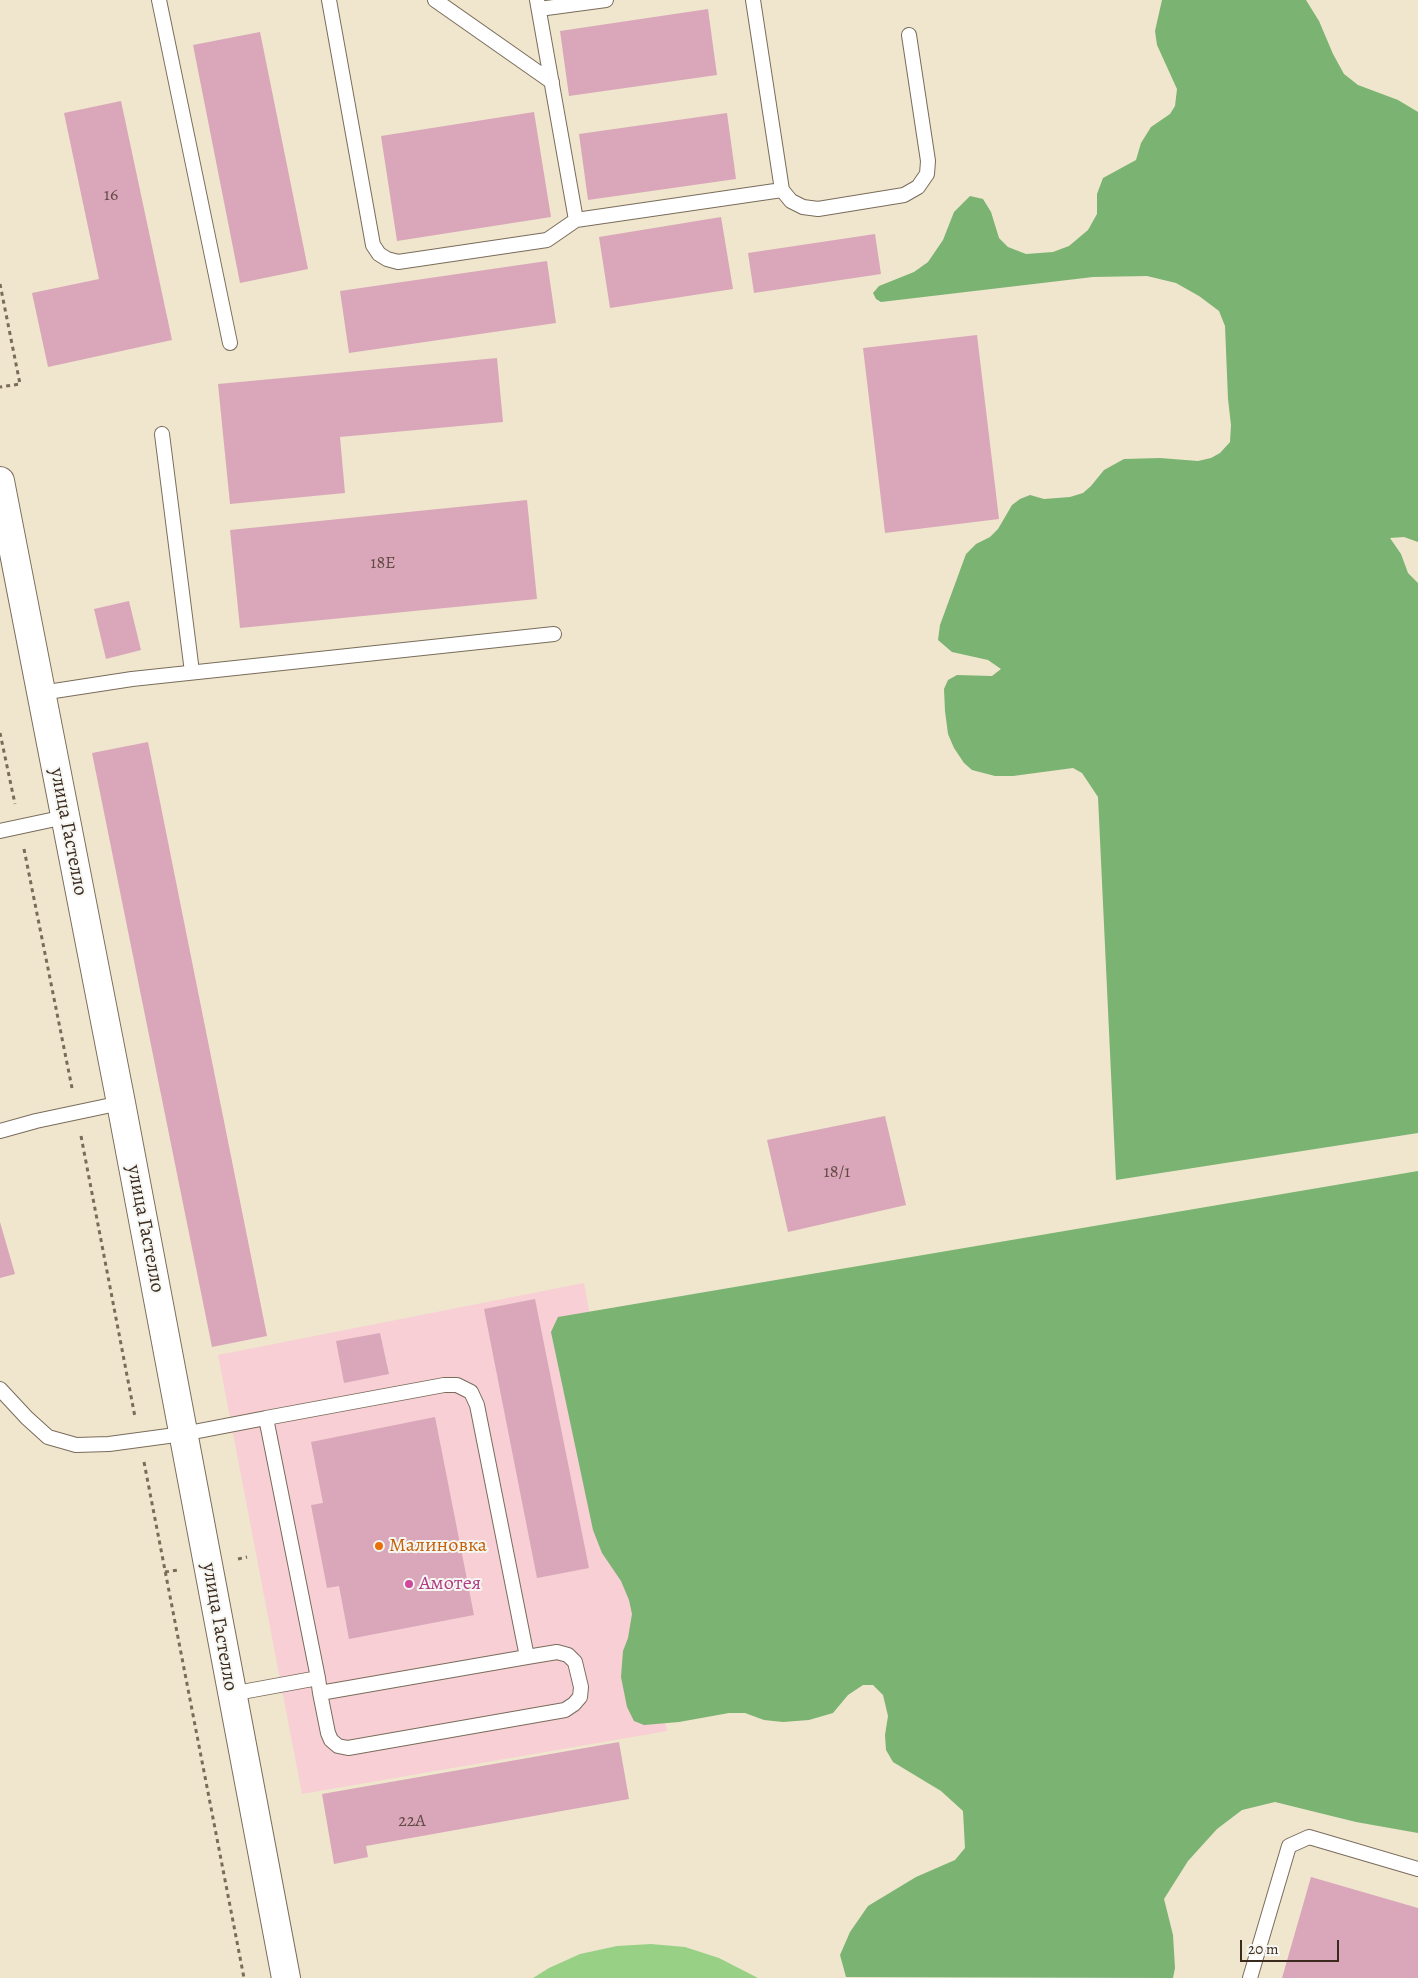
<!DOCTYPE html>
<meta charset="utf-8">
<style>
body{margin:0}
#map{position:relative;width:1418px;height:1978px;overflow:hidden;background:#efe6cd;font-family:Alegreya,serif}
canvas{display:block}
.scale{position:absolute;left:1240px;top:1940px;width:99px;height:22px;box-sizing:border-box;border:2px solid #3b2a1e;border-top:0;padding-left:6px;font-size:15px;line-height:18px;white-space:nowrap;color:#3b2a1e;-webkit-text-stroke:4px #f6f6f2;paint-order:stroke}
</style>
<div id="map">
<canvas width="1418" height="1978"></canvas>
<div class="scale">20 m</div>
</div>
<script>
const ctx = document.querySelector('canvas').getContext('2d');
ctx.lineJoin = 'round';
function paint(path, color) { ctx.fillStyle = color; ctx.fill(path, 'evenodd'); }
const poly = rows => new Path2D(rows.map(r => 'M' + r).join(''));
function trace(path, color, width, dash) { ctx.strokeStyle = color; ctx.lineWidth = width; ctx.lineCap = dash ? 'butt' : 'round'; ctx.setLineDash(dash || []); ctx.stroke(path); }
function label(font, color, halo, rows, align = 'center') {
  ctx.font = font + ' Alegreya,serif'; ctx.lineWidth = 4; ctx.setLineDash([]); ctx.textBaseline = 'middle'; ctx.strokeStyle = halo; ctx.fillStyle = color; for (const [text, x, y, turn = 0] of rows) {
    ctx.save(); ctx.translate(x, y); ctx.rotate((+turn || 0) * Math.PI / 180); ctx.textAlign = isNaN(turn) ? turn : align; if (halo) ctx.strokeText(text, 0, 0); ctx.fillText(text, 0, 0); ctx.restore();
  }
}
paint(poly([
 [584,1283,667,1731,302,1794,218,1355]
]), '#f7cfd5');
paint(poly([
 [651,1944,685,1947,719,1958,758,1978,533,1978,549,1968,580,1954,617,1946]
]), '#98d185');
paint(poly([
 [1162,0,1306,0,1319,21,1333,54,1344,74,1358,85,1398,100,1418,112,1418,542,1404,537,1390,538,1401,554,1408,573,1418,583,1418,1133,1116,1180,1098,797,1082,773,1073,768,1013,776,995,776,972,770,964,763,954,748,948,734,945,711,944,689,948,680,957,675,992,676,1001,669,988,660,952,652,938,640,940,625,966,554,976,544,990,537,998,529,1012,505,1020,499,1030,495,1044,499,1070,497,1083,493,1091,486,1104,470,1124,459,1160,458,1198,461,1211,458,1220,453,1230,442,1231,425,1228,399,1225,326,1219,311,1199,296,1176,283,1147,276,1093,277,881,302,876,299,873,293,879,286,914,272,928,262,943,240,954,212,970,196,983,199,991,212,999,238,1008,247,1026,254,1053,252,1069,246,1088,230,1097,214,1097,194,1103,178,1136,160,1141,143,1151,127,1170,114,1175,106,1177,89,1157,45,1155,31],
 [1418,1171,1418,1833,1356,1822,1275,1802,1242,1810,1217,1829,1188,1861,1164,1899,1173,1935,1175,1968,1173,1978,846,1977,840,1955,850,1932,868,1906,916,1877,955,1860,965,1848,963,1811,941,1791,893,1762,886,1750,885,1735,888,1716,883,1695,873,1685,863,1685,848,1695,833,1713,809,1720,783,1722,764,1720,745,1713,729,1713,679,1722,644,1725,634,1721,627,1707,621,1677,623,1651,628,1638,632,1614,629,1600,621,1581,602,1553,593,1530,551,1332,558,1317]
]), '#7ab372');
paint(poly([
 [708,9,717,75,569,96,560,31],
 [260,32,308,269,240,283,193,45],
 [121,101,172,340,48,367,32,293,99,279,64,113],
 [534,112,551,217,397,241,381,136],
 [727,113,736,179,588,200,579,134],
 [721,217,733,289,610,308,599,237],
 [875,234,881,274,754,293,748,253],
 [547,261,556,323,349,353,340,291],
 [977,335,999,519,885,533,863,348],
 [497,358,503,422,340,437,345,493,230,504,218,384],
 [527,500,537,599,240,628,230,530],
 [129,601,141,650,106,659,94,609],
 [148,742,267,1336,212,1347,92,753],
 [885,1116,906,1205,788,1232,767,1140],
 [0,1222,15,1274,0,1278],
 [535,1299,589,1568,537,1578,484,1309],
 [380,1333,389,1374,344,1383,336,1341],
 [435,1417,474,1615,349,1639,339,1586,327,1588,311,1505,323,1503,311,1442],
 [619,1742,629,1799,366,1846,368,1857,334,1864,322,1794],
 [1311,1877,1418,1908,1418,1978,1282,1978]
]), '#d9a7b9');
const service = poly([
 [159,0,230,343],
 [329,0,373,245,379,254,387,259,398,262,547,240,576,220,782,190,753,0],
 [435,0,552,82],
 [537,0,576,220],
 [539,9,606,0],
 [782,190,791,201,803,207,818,209,904,195,918,187,927,174,928,161,909,35],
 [162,434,192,672],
 [41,693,132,679,554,634],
 [0,831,65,817],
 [0,1131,36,1121,121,1103],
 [0,1389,27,1418,48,1437,76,1445,109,1444,183,1434,266,1418,318,1678,231,1694],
 [266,1418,444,1385,457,1385,471,1392,477,1405,527,1657,320,1693,318,1678],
 [320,1693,328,1733,331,1740,338,1746,348,1748,565,1710,574,1704,580,1697,581,1687,575,1662,568,1655,557,1652,527,1657],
 [1250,1978,1289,1846,1309,1837,1418,1869]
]);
const tertiary = poly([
 [0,481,121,1103,286,1978]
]);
trace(service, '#7a6c5b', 16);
trace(tertiary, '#7a6c5b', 30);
trace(poly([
 [0,284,20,384,0,387],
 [0,733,15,804],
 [24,849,72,1088],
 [81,1136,135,1417],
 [144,1462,244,1978],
 [238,1559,247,1557],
 [165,1572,178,1570]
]), '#7a6c5b', 3, [4, 4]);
trace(service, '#fff', 14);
trace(tertiary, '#fff', 28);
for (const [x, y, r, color] of [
 [379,1546,5,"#e8710a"],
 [409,1584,5,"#d1479c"]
]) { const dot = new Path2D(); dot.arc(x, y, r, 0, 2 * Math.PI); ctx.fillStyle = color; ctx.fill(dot); trace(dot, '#f6f6f2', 2); }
label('18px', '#624945', null, [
 ["16",111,196],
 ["18Е",383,564],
 ["18/1",837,1173],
 ["22А",412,1822]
]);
label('20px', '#3b2a1e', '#f6f6f2', [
 ["улица Гастелло",68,832,79],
 ["улица Гастелло",145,1229,79],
 ["улица Гастелло",219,1627,80]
]);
label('20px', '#c56008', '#f6f6f2', [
 ["Малиновка",389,1546]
], 'left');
label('20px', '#b23c85', '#f6f6f2', [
 ["Амотея",419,1584]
], 'left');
</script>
